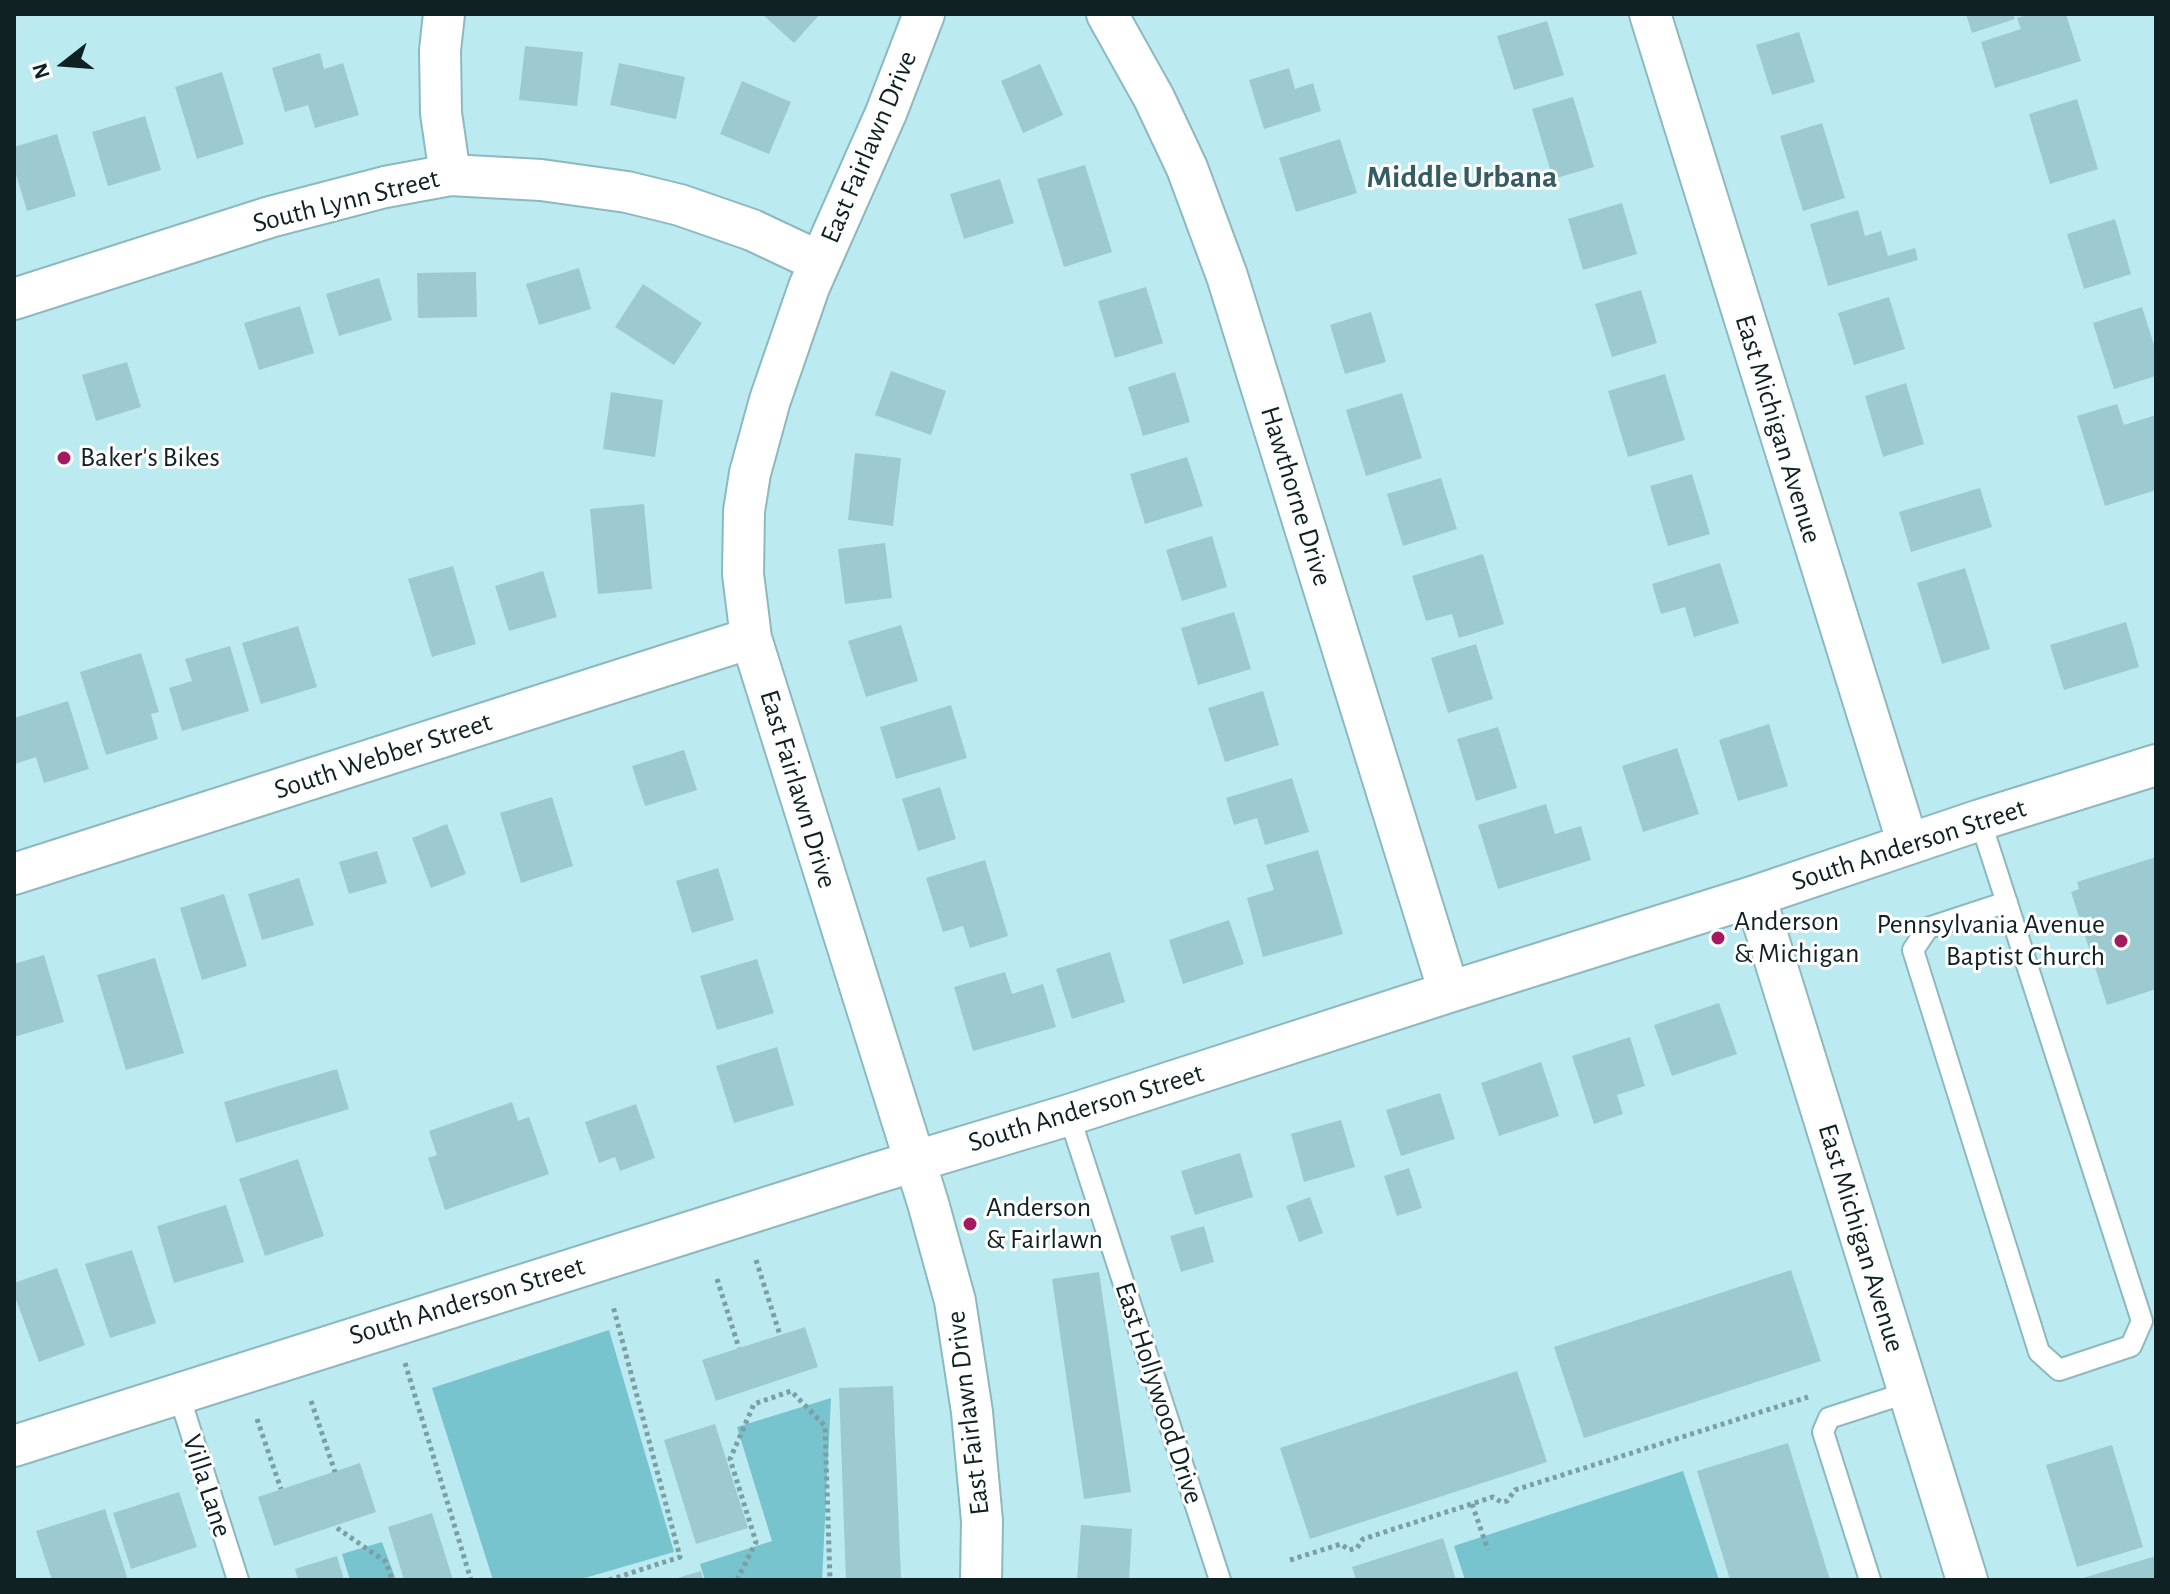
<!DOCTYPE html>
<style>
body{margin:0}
#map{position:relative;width:2170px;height:1594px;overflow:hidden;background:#bceaf1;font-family:"Alegreya Sans",sans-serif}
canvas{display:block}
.frame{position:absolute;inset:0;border:16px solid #0f2123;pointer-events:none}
.north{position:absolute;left:24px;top:24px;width:80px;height:80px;-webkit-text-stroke:6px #fff;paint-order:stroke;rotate:253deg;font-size:22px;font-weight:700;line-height:32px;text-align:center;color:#0f2123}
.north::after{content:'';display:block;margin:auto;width:28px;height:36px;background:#0f2123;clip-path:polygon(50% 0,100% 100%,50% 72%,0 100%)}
</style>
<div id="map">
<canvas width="2170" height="1594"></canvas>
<div class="frame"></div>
<div class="north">N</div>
</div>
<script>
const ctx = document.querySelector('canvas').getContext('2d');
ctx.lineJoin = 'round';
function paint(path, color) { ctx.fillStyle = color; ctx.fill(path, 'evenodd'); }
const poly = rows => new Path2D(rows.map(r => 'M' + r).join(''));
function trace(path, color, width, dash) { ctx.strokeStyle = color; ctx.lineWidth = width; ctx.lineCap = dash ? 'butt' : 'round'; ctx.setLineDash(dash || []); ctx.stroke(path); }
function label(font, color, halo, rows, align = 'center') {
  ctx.font = font + ' "Alegreya Sans",sans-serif'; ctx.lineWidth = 6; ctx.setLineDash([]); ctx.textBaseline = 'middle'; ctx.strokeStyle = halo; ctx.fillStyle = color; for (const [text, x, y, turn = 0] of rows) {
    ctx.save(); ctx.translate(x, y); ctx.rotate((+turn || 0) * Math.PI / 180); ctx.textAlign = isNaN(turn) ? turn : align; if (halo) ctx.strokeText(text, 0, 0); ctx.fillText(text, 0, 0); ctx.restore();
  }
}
paint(poly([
 [609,1330,674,1552,578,1580,493,1580,432,1388],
 [831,1398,822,1580,705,1580,700,1564,772,1541,737,1427],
 [1683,1471,1719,1580,1465,1580,1454,1546],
 [382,1542,396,1580,350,1580,342,1554]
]), '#77c3ce');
paint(poly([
 [762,14,820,14,794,43],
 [1966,14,2013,14,2015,19,1972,33],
 [2031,14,2066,14,2081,61,1995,88,1981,42,2021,29,2017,18],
 [1547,21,1564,75,1514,90,1497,36],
 [1799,32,1815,82,1772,95,1756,45],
 [525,46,583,52,577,106,519,100],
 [320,53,324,69,343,63,359,115,315,128,308,105,285,112,272,68],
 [619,63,685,77,676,119,610,105],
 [1040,64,1063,115,1023,133,1001,81],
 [1289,68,1295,89,1313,83,1321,111,1264,129,1249,80],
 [222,72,244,144,197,159,175,87],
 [742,81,791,102,769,154,720,134],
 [1573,97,1594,167,1553,179,1532,109],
 [2077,99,2098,169,2050,184,2029,114],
 [145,116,161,170,108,186,92,132],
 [1822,123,1845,198,1803,211,1780,136],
 [57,134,76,196,27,211,14,168,14,147],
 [1340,139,1357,193,1296,212,1279,158],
 [1085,165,1112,252,1064,267,1037,179],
 [1000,179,1014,223,964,239,950,194],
 [1622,203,1637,254,1583,270,1568,219],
 [1858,210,1865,236,1881,231,1888,256,1915,248,1918,260,1828,286,1810,224],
 [2115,219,2131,274,2084,289,2067,234],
 [579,268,591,309,539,325,526,284],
 [476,272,477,317,418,318,417,273],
 [379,278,392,320,339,336,326,294],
 [643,284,702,323,674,365,615,327],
 [1146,287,1163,343,1115,358,1098,301],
 [1641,290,1657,343,1612,357,1595,304],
 [1889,297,1905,349,1854,365,1838,313],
 [300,306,314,353,259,370,244,323],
 [2142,307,2156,351,2156,376,2114,389,2093,323],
 [1371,312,1386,362,1345,374,1330,325],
 [127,362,141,407,96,421,82,375],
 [891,371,946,391,931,435,875,415],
 [1175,372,1190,422,1143,436,1128,387],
 [1665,374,1685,440,1628,457,1608,391],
 [1906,383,1924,444,1883,457,1865,396],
 [611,392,663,400,655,457,603,449],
 [1402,393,1422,458,1366,476,1346,410],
 [2117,404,2124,425,2156,415,2156,490,2105,506,2077,416],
 [855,453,901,458,893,526,848,520],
 [1187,457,1203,506,1145,524,1130,474],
 [1692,474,1710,534,1668,546,1650,486],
 [1441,478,1457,529,1403,546,1387,494],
 [1980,488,1992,527,1911,552,1899,512],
 [644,504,652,589,598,594,590,509],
 [1212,536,1227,587,1182,601,1166,550],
 [885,543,892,598,845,604,838,549],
 [1483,554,1504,624,1459,638,1452,614,1426,621,1412,576],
 [1720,563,1739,623,1694,637,1685,607,1661,614,1652,584],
 [453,566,476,644,432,657,408,579],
 [1965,568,1990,649,1942,664,1917,583],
 [543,571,557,617,509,631,495,586],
 [1234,612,1251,669,1198,685,1181,628],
 [2126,622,2139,667,2064,690,2050,645],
 [901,625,918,681,866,697,848,641],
 [298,626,317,687,261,704,242,643],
 [1476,644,1493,699,1448,713,1431,658],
 [230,646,249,711,182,731,169,688,192,681,185,659],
 [141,653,159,712,151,714,158,739,106,755,80,672],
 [1263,691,1279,745,1225,762,1208,708],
 [68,701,89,769,44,783,36,757,15,764,14,718],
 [951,705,967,758,896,779,880,727],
 [1769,724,1788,786,1738,801,1719,740],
 [1498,727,1517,788,1476,801,1457,739],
 [1677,748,1699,814,1643,832,1622,766],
 [684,750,697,790,645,806,632,766],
 [1292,778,1309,832,1265,845,1257,818,1234,825,1226,798],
 [940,787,956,839,918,851,902,799],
 [552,797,573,866,521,883,500,813],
 [1546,804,1555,834,1581,826,1591,860,1498,889,1478,825],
 [447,824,466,874,431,888,412,838],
 [1318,850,1343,934,1263,957,1247,898,1274,890,1266,865],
 [377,851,387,883,349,894,339,862],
 [2156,857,2156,989,2107,1005,2071,892,2079,889,2077,882],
 [985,860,1008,936,970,948,963,926,943,932,926,878],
 [718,868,734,920,692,933,676,881],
 [299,878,314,925,262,940,248,894],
 [224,894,247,966,202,980,180,908],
 [1229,920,1244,964,1183,984,1169,940],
 [1110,952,1125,1002,1072,1019,1056,969],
 [44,955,64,1022,14,1037,14,964],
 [155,958,184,1053,126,1070,97,975],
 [757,959,774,1013,717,1030,700,976],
 [1005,972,1012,994,1043,984,1056,1027,973,1051,954,987],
 [1719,1003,1737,1054,1672,1076,1654,1025],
 [1630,1037,1645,1086,1617,1095,1623,1114,1594,1124,1572,1056],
 [777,1047,794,1105,734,1123,716,1066],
 [1541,1062,1559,1116,1499,1136,1481,1083],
 [337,1069,349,1109,236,1143,224,1102],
 [1440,1093,1455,1139,1401,1156,1386,1110],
 [512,1102,518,1121,529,1117,549,1174,445,1210,428,1158,437,1155,429,1131],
 [636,1104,655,1158,620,1171,615,1157,599,1163,585,1122],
 [1341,1120,1355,1167,1304,1182,1291,1134],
 [1240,1153,1253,1197,1195,1215,1181,1171],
 [298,1159,324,1236,265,1256,239,1179],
 [1409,1168,1422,1208,1397,1216,1384,1176],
 [1310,1197,1323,1233,1299,1242,1286,1206],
 [226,1205,244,1262,174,1283,157,1226],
 [1204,1226,1214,1262,1181,1272,1170,1236],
 [132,1250,156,1323,110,1338,85,1264],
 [57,1268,85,1345,39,1362,14,1294,14,1283],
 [1791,1270,1821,1361,1584,1438,1554,1347],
 [1099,1272,1131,1492,1084,1499,1052,1279],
 [805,1327,818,1367,716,1401,702,1360],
 [1517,1371,1547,1462,1310,1539,1280,1448],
 [893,1386,901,1580,846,1580,839,1388],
 [715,1424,748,1528,696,1544,664,1440],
 [1788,1443,1830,1580,1730,1580,1697,1471],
 [2112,1445,2143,1547,2077,1567,2046,1465],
 [360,1463,376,1512,274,1546,258,1497],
 [179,1492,197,1547,131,1569,113,1513],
 [105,1509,128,1580,52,1580,36,1531],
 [432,1513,453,1580,404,1580,388,1527],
 [1081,1525,1132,1529,1129,1580,1077,1580],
 [1443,1538,1456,1580,1356,1580,1352,1567],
 [337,1556,344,1580,298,1580,295,1569],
 [2156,1556,2156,1580,2080,1580,2080,1579],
 [701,1571,703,1580,674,1580,674,1579]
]), '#9dcad0');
const lane = poly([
 [1980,820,1994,863,2142,1321,2131,1346,2059,1370,2039,1352,1913,950,1928,928,2007,902],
 [1069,1115,1220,1580],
 [178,1392,238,1580],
 [1870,1580,1823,1432,1829,1418,1909,1392]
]);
const street = poly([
 [444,14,440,50,441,113,450,175],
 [924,14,886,113,809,287,770,400,750,473,744,511,743,574,751,638,928,1203,955,1301,972,1412,982,1521,981,1580],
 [1107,14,1154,98,1187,168,1227,276,1449,992],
 [1650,14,1908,844],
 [14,299,270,217,385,187,450,175,541,180,627,192,680,205,752,230,820,262],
 [14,874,751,638],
 [1755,896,1967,1580],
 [14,1446,873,1174,1069,1115,1449,992,1755,896,1980,820,2156,765]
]);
trace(lane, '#8cb9bf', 24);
trace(street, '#8cb9bf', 44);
trace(poly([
 [756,1260,780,1335],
 [717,1279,739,1348],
 [405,1363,471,1580],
 [311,1401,335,1472],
 [257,1419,281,1489],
 [1472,1504,1488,1550],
 [337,1528,386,1562,392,1580],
 [1290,1560,1341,1544,1349,1550,1357,1548,1363,1539,1493,1497,1501,1502,1507,1501,1515,1490,1808,1397],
 [609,1580,680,1557,613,1306],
 [737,1580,756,1542,730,1459,754,1404,791,1391,825,1426,830,1580]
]), '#7b9fa4', 5, [4, 4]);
trace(lane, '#fff', 20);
trace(street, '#fff', 40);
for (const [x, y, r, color] of [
 [64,458,8,"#a4195f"],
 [1718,938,8,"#a4195f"],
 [2121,941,8,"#a4195f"],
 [970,1224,8,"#a4195f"]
]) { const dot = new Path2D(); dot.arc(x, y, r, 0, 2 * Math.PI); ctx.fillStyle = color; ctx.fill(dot); trace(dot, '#fff', 3); }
label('28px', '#0f2123', '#fff', [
 ["East Fairlawn Drive",869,147,-67],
 ["South Lynn Street",346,201,-14],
 ["East Michigan Avenue",1778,429,73],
 ["Hawthorne Drive",1296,496,73],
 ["South Webber Street",383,756,-18],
 ["East Fairlawn Drive",798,789,73],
 ["South Anderson Street",1909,845,-18],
 ["South Anderson Street",1086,1108,-17],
 ["East Michigan Avenue",1861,1238,73],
 ["South Anderson Street",467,1301,-17],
 ["East Hollywood Drive",1159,1393,72],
 ["East Fairlawn Drive",968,1413,-97],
 ["Villa Lane",207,1486,72]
]);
label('28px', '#0f2123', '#fff', [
 ["Baker's Bikes",80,458],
 ["Anderson",1734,922],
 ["& Michigan",1734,954],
 ["Pennsylvania Avenue",2105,925,"right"],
 ["Baptist Church",2105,957,"right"],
 ["Anderson",986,1208],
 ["& Fairlawn",986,1240]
], 'left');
label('bold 32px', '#335d63', '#fff', [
 ["Middle Urbana",1462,177]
]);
</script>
